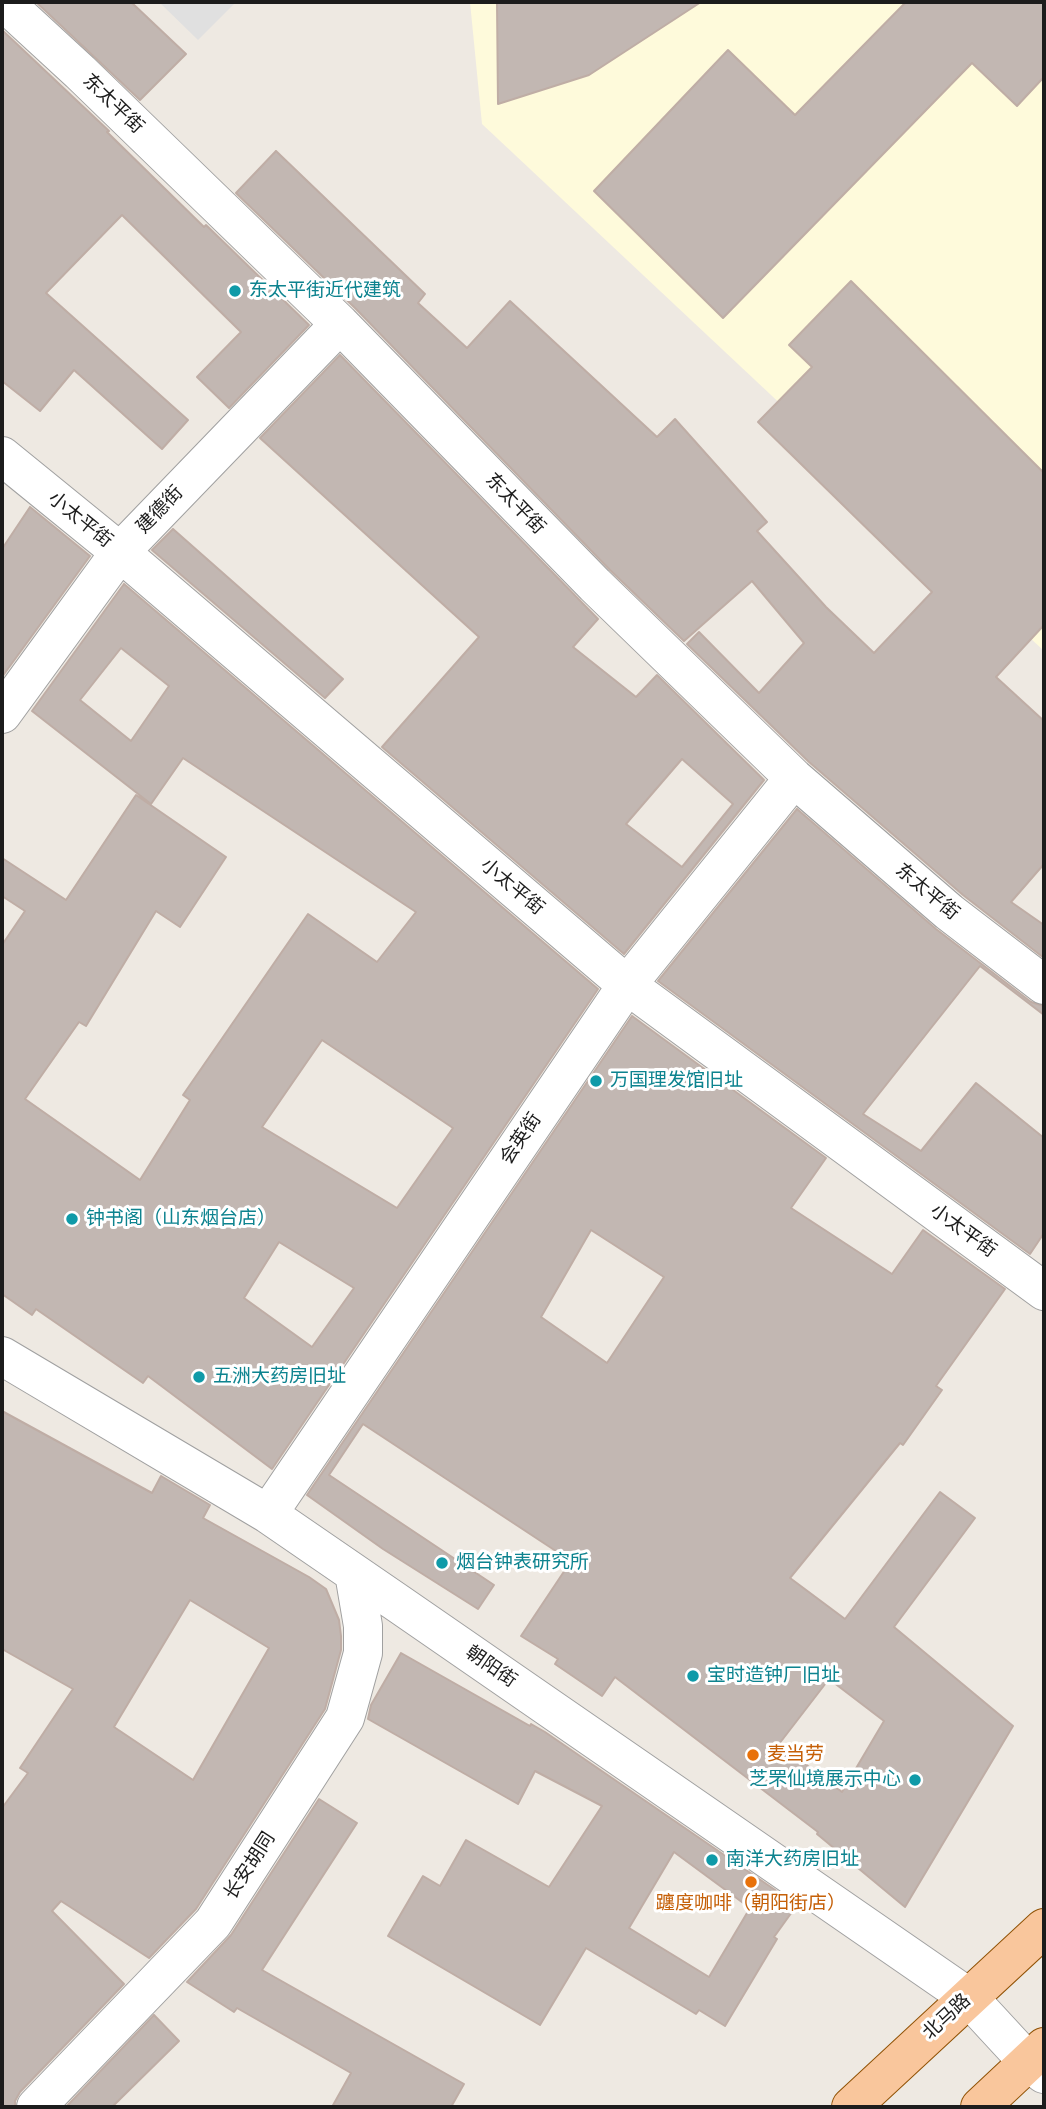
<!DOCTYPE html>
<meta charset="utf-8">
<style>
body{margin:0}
#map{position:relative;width:1046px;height:2109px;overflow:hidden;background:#eee9e2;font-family:"Fira Sans",sans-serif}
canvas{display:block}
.frame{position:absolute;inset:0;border:4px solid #1c1c1c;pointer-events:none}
</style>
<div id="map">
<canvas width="1046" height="2109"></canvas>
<div class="frame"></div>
</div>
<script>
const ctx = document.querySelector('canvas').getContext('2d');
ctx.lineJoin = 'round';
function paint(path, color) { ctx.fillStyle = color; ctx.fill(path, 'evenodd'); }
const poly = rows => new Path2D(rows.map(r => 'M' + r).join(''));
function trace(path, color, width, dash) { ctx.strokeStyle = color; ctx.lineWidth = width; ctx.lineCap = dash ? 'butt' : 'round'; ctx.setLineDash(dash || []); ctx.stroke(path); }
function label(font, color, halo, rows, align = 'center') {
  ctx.font = font + ' "Fira Sans","Noto Sans SC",sans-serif'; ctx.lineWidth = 6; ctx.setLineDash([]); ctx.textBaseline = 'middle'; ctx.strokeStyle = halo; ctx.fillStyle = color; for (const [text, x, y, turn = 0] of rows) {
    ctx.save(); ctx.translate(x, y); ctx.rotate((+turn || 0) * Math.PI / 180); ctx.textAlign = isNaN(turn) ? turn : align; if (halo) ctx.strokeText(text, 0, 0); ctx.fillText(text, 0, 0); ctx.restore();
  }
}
paint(poly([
 [470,2,1044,2,1044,651,482,124]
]), '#fefadb');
paint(poly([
 [159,2,236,2,198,40]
]), '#e0e0e0');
const building = poly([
 [36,2,131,2,186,54,140,100,36,2],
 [497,2,701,2,589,75,498,104,497,2],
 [906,2,1044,2,1044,77,1017,106,972,63,723,318,594,191,728,50,795,115,906,2],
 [2,30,109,131,107,132,204,227,206,225,309,325,229,408,197,377,241,332,122,215,46,293,188,420,162,449,74,370,40,411,2,381,2,30],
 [276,151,425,294,418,303,467,348,510,301,657,437,675,419,767,522,757,531,826,607,874,653,932,592,758,422,812,367,789,345,851,281,1044,473,1044,625,996,677,1044,721,1044,864,1011,902,1044,925,1044,958,963,895,809,762,687,644,699,632,759,693,804,643,752,581,684,641,610,570,356,309,236,193,276,151],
 [340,355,598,619,573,647,636,697,657,675,764,780,624,954,382,747,479,637,260,438,340,355],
 [682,759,733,804,682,867,626,824,682,759],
 [30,507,90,556,2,677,2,549,30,507],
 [173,529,343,679,325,698,152,550,173,529],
 [124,584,598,989,272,1469,148,1376,143,1383,36,1309,32,1315,2,1294,2,945,25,911,2,896,2,858,66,900,136,795,226,857,180,927,156,911,86,1026,79,1022,25,1099,140,1180,190,1100,183,1095,308,914,377,962,416,912,183,758,151,804,32,711,124,584],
 [121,648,169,686,131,741,80,700,121,648],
 [322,1040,453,1128,397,1208,262,1127,322,1040],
 [279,1242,354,1288,312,1347,244,1298,279,1242],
 [797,809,936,929,1031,1002,1044,1006,1044,1015,980,966,863,1114,921,1151,976,1083,1044,1138,1044,1233,1030,1254,658,981,797,809],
 [632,1016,826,1158,791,1208,892,1274,923,1230,1005,1289,936,1386,942,1390,903,1445,900,1443,790,1578,845,1619,940,1492,975,1518,894,1627,1013,1726,905,1907,817,1834,818,1832,615,1677,602,1696,555,1664,558,1659,521,1636,571,1561,363,1424,329,1475,494,1585,478,1609,383,1549,307,1495,632,1016],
 [591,1230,664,1277,607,1363,541,1317,591,1230],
 [829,1679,884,1721,842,1792,779,1744,829,1679],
 [2,1411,152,1493,161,1476,210,1505,203,1518,309,1577,326,1589,339,1620,341,1636,341,1650,325,1709,196,1909,149,1958,61,1901,52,1911,124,1984,20,2092,15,2101,15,2107,2,2107,2,1808,28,1773,20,1768,73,1689,2,1649,2,1411],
 [190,1600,269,1648,193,1780,114,1727,190,1600],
 [401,1653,530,1726,531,1724,545,1732,797,1905,774,1937,777,1939,725,2026,699,2010,696,2014,586,1948,540,2025,388,1936,423,1876,440,1886,466,1840,549,1887,602,1806,535,1771,518,1804,368,1719,371,1705,401,1653],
 [674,1852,750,1908,709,1977,629,1928,674,1852],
 [319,1799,357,1823,262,1970,464,2084,451,2107,332,2107,351,2073,237,2008,234,2012,187,1982,231,1935,319,1799],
 [154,2015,179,2041,112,2107,66,2107,154,2015]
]);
paint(building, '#c2b7b2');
trace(building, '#bfada5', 2);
const minor = poly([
 [4,2,80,72,340,324,595,585,794,778,949,912,1044,985],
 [2,456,120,552,627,985,1044,1291],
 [2,714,120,552,340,324],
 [2,1356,268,1514,399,1604,968,1997,1028,2062,1044,2074],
 [268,1514,627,985,794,778],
 [36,2107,213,1923,345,1718,363,1653,363,1626,354,1573]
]);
const major = poly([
 [851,2107,1044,1928],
 [980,2107,1044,2047]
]);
trace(minor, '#a0a0a0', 40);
trace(major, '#905205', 40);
trace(minor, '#fff', 38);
trace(major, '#f9c69c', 38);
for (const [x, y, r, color] of [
 [235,291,7,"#0f9aa8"],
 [596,1081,7,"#0f9aa8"],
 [72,1219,7,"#0f9aa8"],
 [199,1377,7,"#0f9aa8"],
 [442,1563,7,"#0f9aa8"],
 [693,1676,7,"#0f9aa8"],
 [753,1755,7,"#e8710a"],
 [915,1780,7,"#0f9aa8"],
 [712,1860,7,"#0f9aa8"],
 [751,1882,7,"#e8710a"]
]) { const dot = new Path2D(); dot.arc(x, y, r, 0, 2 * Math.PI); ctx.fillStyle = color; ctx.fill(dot); trace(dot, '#fff', 2.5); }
label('19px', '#1c1c1c', '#fff', [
 ["东太平街",113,104,44],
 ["东太平街",515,504,46],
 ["建德街",160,510,-46],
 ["小太平街",80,520,39],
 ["小太平街",512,887,40],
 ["东太平街",927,892,40],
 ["会英街",521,1139,-56],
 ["小太平街",963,1231,36],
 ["朝阳街",491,1667,35],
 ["长安胡同",250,1866,-57],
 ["北马路",947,2017,-43]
]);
label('19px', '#0d838f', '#fff', [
 ["东太平街近代建筑",249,291],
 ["万国理发馆旧址",610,1081],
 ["钟书阁（山东烟台店）",86,1219],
 ["五洲大药房旧址",213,1377],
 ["烟台钟表研究所",456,1563],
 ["宝时造钟厂旧址",707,1676],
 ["芝罘仙境展示中心",901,1780,"right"],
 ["南洋大药房旧址",726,1860]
], 'left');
label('19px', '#c56008', '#fff', [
 ["麦当劳",767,1755],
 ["躔度咖啡（朝阳街店）",751,1904,"center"]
], 'left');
</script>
